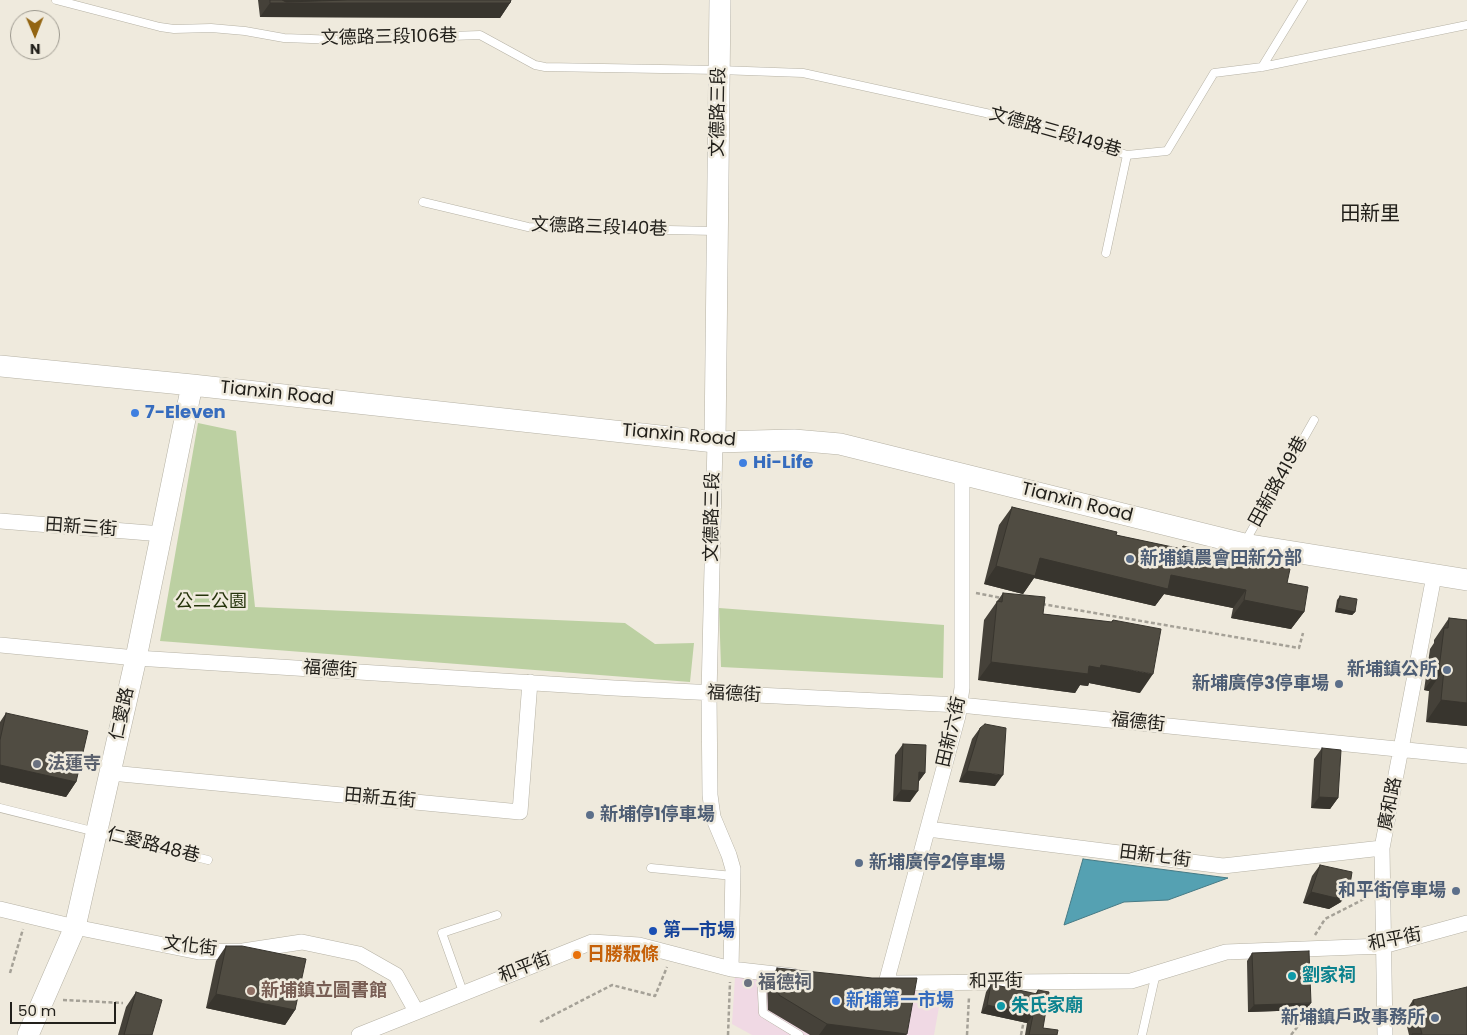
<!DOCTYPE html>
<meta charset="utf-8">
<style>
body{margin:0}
#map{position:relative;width:1467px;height:1035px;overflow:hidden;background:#efeadd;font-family:Poppins,sans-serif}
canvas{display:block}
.north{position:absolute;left:10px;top:10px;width:50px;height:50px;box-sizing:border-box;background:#efeadd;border:1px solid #9d998f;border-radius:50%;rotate:179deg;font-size:14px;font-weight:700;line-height:20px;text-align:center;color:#22201b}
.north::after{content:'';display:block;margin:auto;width:18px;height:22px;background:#936512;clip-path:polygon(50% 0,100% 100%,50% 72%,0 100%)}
.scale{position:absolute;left:10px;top:1002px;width:106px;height:22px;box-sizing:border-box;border:2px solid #22201b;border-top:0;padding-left:6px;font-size:15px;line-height:18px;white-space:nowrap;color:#22201b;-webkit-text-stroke:4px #efeadd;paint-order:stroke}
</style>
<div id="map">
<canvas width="1467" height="1035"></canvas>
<div class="north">N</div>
<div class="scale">50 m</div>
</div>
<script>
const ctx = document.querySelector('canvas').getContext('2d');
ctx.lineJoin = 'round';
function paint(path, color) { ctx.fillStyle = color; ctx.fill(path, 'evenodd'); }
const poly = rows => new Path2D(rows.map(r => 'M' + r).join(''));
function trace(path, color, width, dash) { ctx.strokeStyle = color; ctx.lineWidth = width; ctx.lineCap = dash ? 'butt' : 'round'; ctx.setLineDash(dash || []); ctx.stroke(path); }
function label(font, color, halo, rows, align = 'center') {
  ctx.font = font + ' Poppins,"Noto Sans TC",sans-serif'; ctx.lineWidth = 5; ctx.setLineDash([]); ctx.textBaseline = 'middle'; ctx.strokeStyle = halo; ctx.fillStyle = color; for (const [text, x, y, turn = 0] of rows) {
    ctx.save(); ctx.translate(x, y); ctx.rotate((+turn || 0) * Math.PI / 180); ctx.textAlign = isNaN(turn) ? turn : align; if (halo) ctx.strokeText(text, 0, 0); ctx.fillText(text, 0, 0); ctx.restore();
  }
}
paint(poly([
 [735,977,942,990,934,1035,752,1035,732,1024]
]), '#f0d9e4');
paint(poly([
 [198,423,236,431,255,607,625,623,655,644,694,643,690,682,160,641],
 [719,608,944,625,943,678,721,667]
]), '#bcd0a2');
const water = poly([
 [1083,859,1228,878,1168,900,1124,902,1064,925,1083,859]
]);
paint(water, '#55a1b2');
trace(water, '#467a85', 1);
const lane = poly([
 [56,0,160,27,174,29,211,28,245,31,284,38,338,40,480,35,535,65,545,67,719,70,803,73,1027,122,1127,155,1167,151,1214,73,1262,67,1467,25],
 [1262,67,1303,0],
 [423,202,528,227,715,231],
 [1106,253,1127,155],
 [1245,542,1314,420],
 [0,808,208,860],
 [651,868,733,876],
 [761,973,763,1013,799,1035],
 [463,992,442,933,497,915],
 [1142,1035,1156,973]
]);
const street = poly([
 [715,442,709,694,710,795,713,817,729,855,733,869,731,969],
 [0,521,162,534],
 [0,645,136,658,614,688,960,705,1467,756],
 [111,773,520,812,530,682],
 [928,829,1223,866,1382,848],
 [0,909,75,927,199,952,243,951,302,942,359,954,396,975,416,1011],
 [886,983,958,716,962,688,962,474],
 [896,983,1131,981,1226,952,1383,946,1467,923],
 [359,1035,592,942,639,945,731,969,793,976],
 [1385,1035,1382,848,1434,576]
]);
const secondary = poly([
 [0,366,192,385,715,442,794,440,840,444,1244,544,1467,580],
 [715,442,720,0],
 [28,1035,75,927,136,658,192,385]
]);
trace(lane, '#b6b2a5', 9);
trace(street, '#b6b2a5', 16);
trace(secondary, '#b6b2a5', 22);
trace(poly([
 [976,593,1002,598],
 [1042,604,1299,648,1303,633],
 [1315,935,1325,919,1368,897],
 [10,973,23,929],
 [63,1000,123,1003],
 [540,1022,612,985,655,996,667,967],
 [728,1035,730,982],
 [967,1035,969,997],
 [1021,1035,1024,1020],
 [1291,1035,1309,1012,1309,1003]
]), '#a5a197', 2.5, [4, 2.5]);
trace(lane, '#fff', 8);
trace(street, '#fff', 15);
trace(secondary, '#fff', 21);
paint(poly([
 [258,0,511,0,510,3,500,18,260,17],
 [1012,507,1116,535,1181,549,1183,546,1287,583,1304,612,1291,629,1231,618,1233,608,1164,594,1155,606,1034,578,1023,594,984,584,999,525],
 [1003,593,1043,614,1111,622,1113,620,1140,693,1089,683,1088,686,1080,685,1075,693,978,680,984,620],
 [1340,596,1355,612,1352,615,1335,612,1337,600],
 [1449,618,1467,620,1467,726,1426,722,1429,691,1424,690,1430,649,1434,643,1434,640],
 [6,713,76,782,66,797,0,782,0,722],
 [980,728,995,786,959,782,972,739],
 [903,744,925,773,918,782,910,802,893,801,895,755],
 [1322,748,1338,798,1330,809,1311,808,1314,759],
 [1320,865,1341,902,1329,909,1303,903,1312,876],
 [226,946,295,1010,285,1025,206,1008,216,961],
 [1252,953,1306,1010,1248,1012,1247,961],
 [777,968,906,1035,810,1035,768,1010,767,982],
 [991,984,1035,994,1038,990,1043,1028,1057,1035,1025,1035,1027,1023,981,1013,986,992],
 [136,992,152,1035,118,1035,126,1007],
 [1413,1000,1467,1035,1409,1035,1404,1014]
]), '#454139');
paint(poly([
 [282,0,362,0,510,3,500,18,260,17,270,3],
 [1040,558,1171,575,1246,590,1233,608,1164,594,1155,606,1034,578,1023,594,984,584,996,566],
 [1244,600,1304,612,1291,629,1231,618],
 [1337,608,1355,612,1352,615,1335,612],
 [991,662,1089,666,1101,665,1153,674,1140,693,1089,683,1088,686,1080,685,1075,693,978,680],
 [1439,669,1444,669,1429,691,1424,690],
 [1441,700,1467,703,1467,726,1426,722],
 [0,765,76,782,66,797,0,782],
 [967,771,1003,775,995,786,959,782],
 [919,772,925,773,917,784],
 [901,790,918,791,910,802,893,801],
 [1319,797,1338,798,1330,809,1311,808],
 [1349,891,1341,902,1329,909,1303,903,1311,892],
 [216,994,295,1010,285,1025,206,1008],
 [1311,1003,1306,1010,1248,1012,1254,1005],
 [987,1005,1033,1015,1027,1023,981,1013],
 [827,1024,907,1034,906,1035,819,1035]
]), '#38352e');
const building = poly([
 [270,0,282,0,286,2,347,0,511,0,510,3,270,3,270,0],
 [1012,507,1117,532,1116,535,1182,549,1183,546,1290,569,1287,583,1308,587,1304,612,1244,600,1246,590,1171,575,1168,589,1040,558,1035,576,996,566,1012,507],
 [1003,593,1045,597,1043,614,1112,622,1113,620,1161,629,1153,674,1101,665,1100,668,1089,666,1088,674,991,662,997,601,1002,602,1003,593],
 [1340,596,1357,599,1355,612,1337,608,1340,596],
 [1449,618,1467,620,1467,703,1441,700,1444,669,1439,669,1444,628,1448,628,1449,618],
 [6,713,88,731,76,782,0,765,0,740,6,713],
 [985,724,1006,728,1003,775,967,771,980,728,985,724],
 [903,744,926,745,925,773,919,772,918,791,901,790,903,744],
 [1322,748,1341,750,1338,798,1319,797,1322,748],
 [1320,865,1352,872,1349,891,1336,898,1311,892,1320,865],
 [226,946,242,946,306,959,295,1010,216,994,226,946],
 [1309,951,1311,1003,1254,1005,1252,953,1309,951],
 [777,968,872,978,917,978,907,1034,827,1024,779,995,777,968],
 [991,984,1037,994,1038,990,1049,992,1043,1028,1058,1030,1057,1035,1029,1035,1033,1015,987,1005,991,984],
 [1467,987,1467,1035,1412,1035,1412,1034,1422,1034,1413,1000,1467,987],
 [136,992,162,1000,152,1035,124,1035,136,992]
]);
paint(building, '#504c42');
trace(building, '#38352e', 1);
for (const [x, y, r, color] of [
 [135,413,5,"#3f7fe0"],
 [743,463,5,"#3f7fe0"],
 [1130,559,5,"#5c6f8a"],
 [1447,670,5,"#5c6f8a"],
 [1339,684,5,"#5c6f8a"],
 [37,764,5,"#6b7280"],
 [590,815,5,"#5c6f8a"],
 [859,863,5,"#5c6f8a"],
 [1456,891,5,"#5c6f8a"],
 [653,931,5,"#1a4fb4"],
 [577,955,5,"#e8710a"],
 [1292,976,5,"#0f9aa8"],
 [748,983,5,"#6b7280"],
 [251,991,5,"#8d6e63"],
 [836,1001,5,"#3f7fe0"],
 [1001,1006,5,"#0f9aa8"],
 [1435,1018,5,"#5c6f8a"]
]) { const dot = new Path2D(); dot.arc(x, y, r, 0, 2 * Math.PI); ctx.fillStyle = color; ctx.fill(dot); trace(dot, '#efeadd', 2); }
label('18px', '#22201b', '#efeadd', [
 ["文德路三段106巷",389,38,-1],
 ["文德路三段",719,112,-89],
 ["文德路三段149巷",1055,133,16],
 ["文德路三段140巷",599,228,2],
 ["Tianxin Road",277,394,6],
 ["Tianxin Road",679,436,5],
 ["田新路419巷",1279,482,-61],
 ["Tianxin Road",1077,503,14],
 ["文德路三段",713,517,-89],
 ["田新三街",81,528,4],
 ["福德街",330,670,4],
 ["福德街",734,695,3],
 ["仁愛路",123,714,-78],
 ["福德街",1138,723,6],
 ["田新六街",952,732,-77],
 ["田新五街",380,799,5],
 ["廣和路",1391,804,-79],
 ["仁愛路48巷",153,846,14],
 ["田新七街",1155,857,7],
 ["和平街",1395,940,-11],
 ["文化街",190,947,7],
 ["和平街",525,968,-21],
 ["和平街",996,982,-1]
]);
label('bold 18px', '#366cbe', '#efeadd', [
 ["7-Eleven",145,413],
 ["Hi-Life",753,463],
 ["新埔第一市場",846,1001]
], 'left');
label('bold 18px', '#4e5e75', '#efeadd', [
 ["新埔鎮農會田新分部",1140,559,"left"],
 ["新埔鎮公所",1437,670],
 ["新埔廣停3停車場",1329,684],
 ["新埔停1停車場",600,815,"left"],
 ["新埔廣停2停車場",869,863,"left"],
 ["和平街停車場",1446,891],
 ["新埔鎮戶政事務所",1425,1018]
], 'right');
label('18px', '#26340c', '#efeadd', [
 ["公二公園",211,602]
]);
label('bold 18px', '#5b616d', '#efeadd', [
 ["法蓮寺",47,764],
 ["福德祠",758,983]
], 'left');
label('bold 18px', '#164399', '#efeadd', [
 ["第一市場",663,931]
], 'left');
label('bold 18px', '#c56008', '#efeadd', [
 ["日勝粄條",587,955]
], 'left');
label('bold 18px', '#0d838f', '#efeadd', [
 ["劉家祠",1302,976],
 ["朱氏家廟",1011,1006]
], 'left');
label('bold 18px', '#785e54', '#efeadd', [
 ["新埔鎮立圖書館",261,991]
], 'left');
label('20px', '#22201b', '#efeadd', [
 ["田新里",1370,215]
]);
</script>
